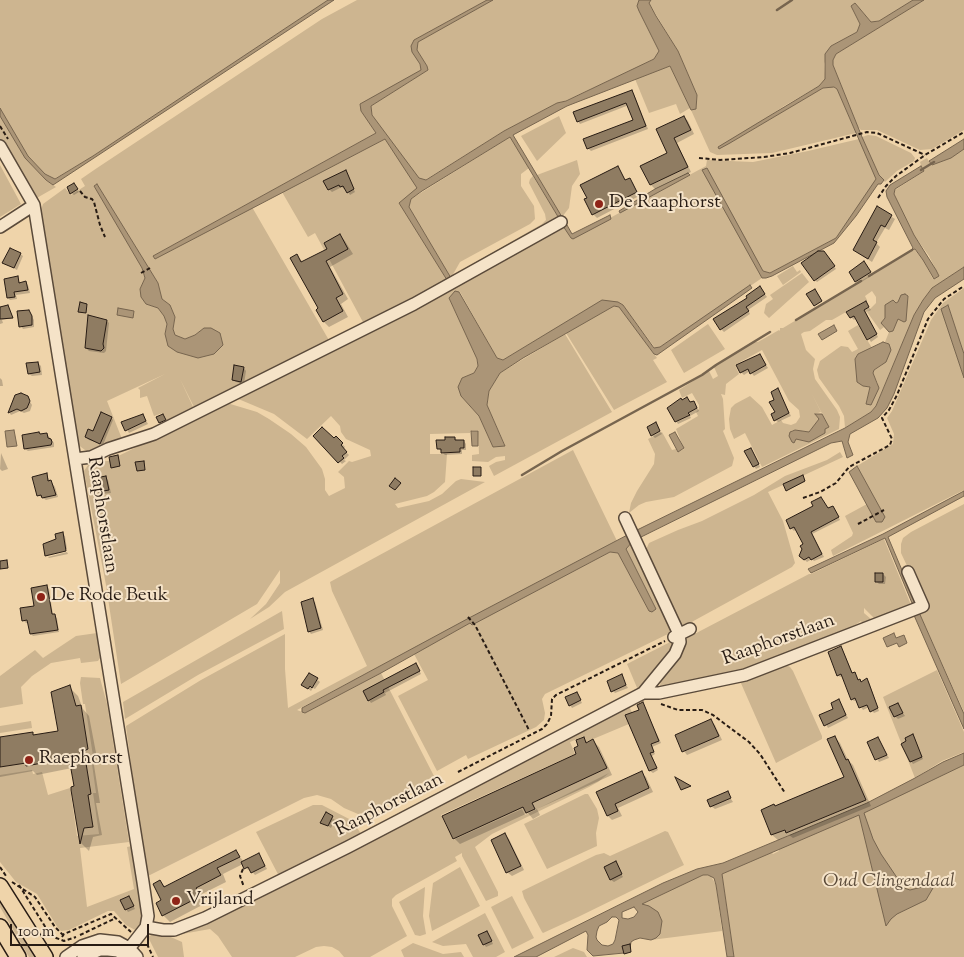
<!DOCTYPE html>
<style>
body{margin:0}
#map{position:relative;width:964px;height:957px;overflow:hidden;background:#efd4aa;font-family:"Sorts Mill Goudy",serif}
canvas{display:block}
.scale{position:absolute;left:10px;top:924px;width:139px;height:22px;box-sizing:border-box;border:2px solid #281c14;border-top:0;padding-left:6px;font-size:15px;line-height:18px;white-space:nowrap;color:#281c14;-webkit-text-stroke:4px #f5e3c8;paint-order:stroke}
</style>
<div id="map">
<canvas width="964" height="957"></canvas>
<div class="scale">100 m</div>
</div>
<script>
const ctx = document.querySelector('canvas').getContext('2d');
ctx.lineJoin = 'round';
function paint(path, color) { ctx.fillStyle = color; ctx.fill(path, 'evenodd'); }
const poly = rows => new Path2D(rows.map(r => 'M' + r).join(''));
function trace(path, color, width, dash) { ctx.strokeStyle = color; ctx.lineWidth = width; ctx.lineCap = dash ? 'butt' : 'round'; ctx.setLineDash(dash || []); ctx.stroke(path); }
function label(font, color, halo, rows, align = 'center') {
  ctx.font = font + ' "Sorts Mill Goudy",serif'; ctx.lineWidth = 4; ctx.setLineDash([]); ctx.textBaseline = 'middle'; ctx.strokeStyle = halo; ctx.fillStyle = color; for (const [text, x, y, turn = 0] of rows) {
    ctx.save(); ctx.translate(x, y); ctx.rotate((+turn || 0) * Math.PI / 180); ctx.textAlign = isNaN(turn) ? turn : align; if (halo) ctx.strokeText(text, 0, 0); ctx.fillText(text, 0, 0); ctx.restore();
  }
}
paint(poly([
 [0,0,328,0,93,156,54,179,45,174,28,156,0,108],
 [357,0,487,0,414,40,412,51,420,64,421,70,361,111,376,133,153,256,155,259,252,207,330,342,196,411,180,379,195,411,167,427,164,422,167,421,163,413,154,416,147,396,140,398,140,390,138,388,165,374,107,401,122,439,89,452,85,450,77,444,41,210,43,204,65,188,71,195,85,186,81,179,97,168,322,19],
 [97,184,158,283,162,299,170,305,175,317,173,329,175,336,185,339,195,335,204,328,177,352,165,334,167,324,164,316,158,308,146,304,140,289,145,278,142,268,94,186],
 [493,0,639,0,637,6,659,51,658,54,654,59,645,64,565,101,557,103,504,131,425,180,418,178,372,115,371,106,428,70,427,66,417,50,418,42],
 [651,0,913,0,879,21,871,22,855,3,851,6,860,24,857,32,831,46,824,64,825,79,819,86,784,106,730,143,823,88,831,86,837,89,856,133,772,153,717,155,710,152,691,110,696,108,697,95,678,51,649,3],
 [924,0,964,0,964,130,932,149,920,150,877,130,861,130,858,127,833,65,833,60,836,54],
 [670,66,690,108,680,114,676,104,649,113,635,79],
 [0,116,25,158,46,180,56,187,35,199,0,140],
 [559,116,566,133,537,161,521,136],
 [868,135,876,136,911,153,915,158,914,161,897,171,885,182,879,175,862,137],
 [510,137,529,168,521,174,521,186,534,206,535,219,530,224,460,262,451,278,409,207,411,199],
 [385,139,418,188,399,203,447,280,364,324,315,233,308,237,282,192],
 [859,139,876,175,875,183,836,238,770,273,763,271,703,170,762,278,660,347,655,348,623,305,618,302,548,333,503,360,497,358,460,292,455,292,449,298,477,359,478,366,474,373,462,378,461,396,479,416,493,447,505,445,487,405,489,391,500,373,565,334,612,412,494,476,489,466,496,462,505,460,505,456,496,457,488,462,472,461,472,455,479,454,478,430,470,430,470,433,430,434,430,454,447,454,445,482,434,492,427,496,395,504,398,508,429,501,442,494,456,481,461,479,485,482,285,592,269,607,250,619,266,604,280,583,280,570,257,604,121,684,106,585,84,471,90,462,108,461,227,403,257,412,269,419,291,434,306,447,322,469,325,479,325,490,329,496,345,488,344,477,338,472,349,461,352,462,371,456,370,450,346,439,341,432,340,426,331,416,307,439,274,414,236,398,563,226,571,238,573,238,706,166,707,160,753,162,808,151],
 [964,149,964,267,932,288,923,300,914,315,876,406,871,412,845,428,844,416,839,406,819,378,817,370,820,361,841,346,848,347,852,352,858,349,848,331,858,325,872,348,858,354,855,359,863,386,870,387,866,403,878,384,873,373,874,370,882,365,889,344,885,342,889,332,893,331,898,319,900,319,907,305,908,296,898,302,885,305,885,318,881,323,884,327,880,330,867,312,876,303,876,297,872,291,865,296,867,300,832,320,826,320,810,331,804,332,801,334,806,350,815,359,813,369,815,379,837,410,840,417,839,429,762,467,745,433,734,439,730,429,729,419,731,408,735,404,750,396,762,407,772,425,781,420,783,423,791,425,796,423,800,417,799,410,789,401,762,350,735,365,739,374,726,384,725,395,721,394,723,399,725,429,723,431,734,458,732,466,674,497,646,502,639,505,629,513,631,503,637,491,654,464,655,454,648,439,662,432,672,450,676,449,678,452,684,449,676,429,698,416,696,412,699,409,699,405,692,393,682,398,679,390,709,371,713,379,718,376,714,367,754,342,758,342,779,330,780,331,780,328,783,328,914,249,923,260,933,279,939,276,929,256,914,235,894,194,895,190,923,172,920,162,927,158,931,165,951,158],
 [812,394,829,427,796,439,789,436,790,432,793,430,809,432,819,419,815,414,821,412],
 [577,160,580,174,572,186,569,208,562,217,537,175],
 [0,165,21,204,0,217],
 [533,176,560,220,464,272,469,266,542,224,546,220,545,214,529,183,530,179],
 [793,266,797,272,800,270,801,272,783,285,777,276],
 [802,273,809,282,769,318,764,313,766,304,773,299,770,295],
 [964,288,964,354,948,305,942,309,964,378,964,490,833,556,831,550,852,536,853,533,845,516,867,504,876,522,881,510,857,466,893,444,894,434,887,418,892,411,931,320,943,303],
 [614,306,619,307,657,358,653,360,667,382,614,410,566,333],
 [708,324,725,349,684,373,671,350],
 [573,450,617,541,297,710,305,713,381,673,434,776,371,812,358,814,344,808,331,799,317,795,304,798,146,877,126,726,201,680,285,634,285,669,288,708,367,666,332,591,330,582],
 [840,452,843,457,768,492,783,521,795,563,792,567,688,624,683,625,680,623,645,552,649,543,678,530,702,521,754,495,785,476,827,460],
 [964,504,964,712,918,610,923,600,901,553,901,544,903,538,911,532],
 [884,539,911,605,875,619,864,608,864,613,872,620,863,624,861,621,852,627,744,669,713,677,660,686,661,679,683,640,809,574,811,574],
 [633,541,672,632,545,694,542,699,545,713,544,720,536,727,468,759,466,755,437,771,398,696,428,680,414,654,470,623,472,624,610,552,618,553,649,611,656,609,626,549],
 [282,611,284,629,198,675,125,719,123,702],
 [97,633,100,658,98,661,81,663,80,658,51,663,32,676,21,687,23,704,0,708,0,676,35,650,43,658,76,636],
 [676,639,676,642,663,665,638,690,627,664],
 [784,664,790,667,793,671,822,736,822,739,776,763,740,681],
 [937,670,964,732,964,752,942,761,915,778,883,697],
 [81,677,100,678,107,704,129,842,80,848,87,907,134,889,127,847,132,846,143,917,138,927,135,930,126,925,114,911,108,911,69,930,61,931,58,928,37,894,16,882,0,862,0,775,32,770,33,774,42,772,48,795,70,788,77,836,99,834,93,793,96,793,91,757,93,756,85,704,83,704,80,683],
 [629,706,636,721,586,742,584,736,570,742,575,754,441,815,453,840,522,809,525,815,609,773,598,782,589,787,492,834,475,847,498,892,498,896,486,901,462,856,462,853,455,857,457,861,396,895,392,899,392,906,407,936,370,957,344,957,339,951,332,947,324,946,316,947,295,957,232,957,218,936,210,929,182,934,181,929],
 [31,721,32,728,0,733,0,726],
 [964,765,964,957,734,957,722,874,771,852,773,854,779,851,778,849,828,828],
 [585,794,588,794,597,809,599,818,596,833,597,846,547,869,524,824],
 [313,805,322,805,353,821,361,834,280,878,256,832],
 [665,831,668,832,684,865,578,917,543,933,542,932,524,898,522,891,596,855,604,853,610,856],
 [460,867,480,906,432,931,429,916,433,883],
 [703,875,711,876,716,885,722,931,651,940,656,938,641,904],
 [425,887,423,916,426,934,420,936,415,935,399,902],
 [512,896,534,938,512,949,491,907],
 [0,897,36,955,36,957,29,957,0,907],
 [485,913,505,952,496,957,473,957,466,944,443,946,432,942],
 [154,933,164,934,182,942,184,957,158,957,148,937],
 [413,943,443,954,461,952,464,957,404,957,401,950],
 [573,948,584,952,587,957,554,957]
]), '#cdb590');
const water = poly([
 [328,0,334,0,53,185,46,180,25,158,0,116,0,108,28,156,45,174,55,179,93,156,328,0],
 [487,0,493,0,418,42,417,50,427,66,428,70,371,106,372,115,419,178,426,180,504,131,557,103,566,101,654,59,659,51,639,11,637,6,639,0,651,0,649,3,656,16,678,51,697,95,696,109,691,110,670,66,567,106,513,135,562,217,560,220,510,137,422,191,411,199,409,207,451,278,447,280,399,203,417,188,385,139,155,259,153,256,376,133,361,111,360,104,421,70,420,64,412,52,411,46,414,40,487,0],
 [913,0,924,0,836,54,833,60,833,65,862,137,879,175,884,180,881,184,878,184,856,216,834,243,772,276,766,278,762,278,702,170,707,168,763,271,770,273,836,238,876,179,837,89,834,87,823,88,730,143,719,149,718,147,819,86,825,79,825,54,831,46,857,32,860,24,851,6,855,3,871,22,879,21,913,0],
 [964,139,964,149,951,158,932,165,929,161,964,139],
 [921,166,924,171,895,189,894,194,914,235,936,270,939,276,934,279,923,260,915,249,911,250,913,248,887,197,886,191,890,185,921,166],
 [688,173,690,175,620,213,619,211,655,189,688,173],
 [97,184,158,283,162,299,170,305,175,317,173,329,175,335,185,339,195,335,204,328,211,328,220,333,223,345,214,354,198,358,177,352,168,346,165,334,167,324,164,316,158,308,146,304,141,297,140,289,145,278,142,268,94,186,97,184],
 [610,215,611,219,573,239,571,238,563,226,567,225,572,234,610,215],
 [964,267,964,279,935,298,924,312,894,394,887,408,878,418,850,434,848,442,853,455,847,458,842,441,831,443,633,541,626,549,656,609,652,612,649,611,618,553,610,552,472,625,470,623,381,673,305,713,302,712,302,708,469,618,635,531,845,428,871,412,876,406,914,315,923,300,932,288,964,267],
 [750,285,752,288,657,355,654,354,619,307,614,306,523,358,500,373,489,391,487,405,505,446,493,447,479,416,461,396,458,387,462,378,474,373,478,366,477,359,449,298,455,291,459,292,497,358,503,360,602,300,618,302,623,305,654,348,660,347,750,285],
 [905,294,908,296,906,321,904,322,898,319,893,331,889,332,881,323,885,318,885,305,893,300,896,303,898,302,901,295,905,294],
 [948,305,964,354,964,378,941,309,948,305],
 [118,308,134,311,133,318,117,315,118,308],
 [834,325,837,331,822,340,818,334,834,325],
 [883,342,889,344,891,350,886,362,874,370,873,373,879,388,871,405,866,404,870,387,863,386,857,382,855,359,858,354,883,342],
 [815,414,822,414,829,427,825,429,825,433,809,442,796,439,794,443,792,442,789,436,790,432,795,430,809,432,819,419,815,414],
 [14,430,17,446,7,447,5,431,14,430],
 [471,431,478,431,478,446,472,446,471,431],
 [675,432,684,448,678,452,669,435,675,432],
 [857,466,885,517,882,522,876,522,849,472,857,466],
 [964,491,964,496,888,537,915,601,912,603,885,538,811,573,808,569,883,534,964,491],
 [918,610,964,714,964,729,913,613,918,610],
 [894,633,896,638,904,635,907,643,899,647,897,643,887,647,883,638,894,633],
 [964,753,964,765,864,813,873,839,881,854,904,888,910,890,926,886,933,888,926,900,897,914,891,919,886,926,859,815,722,874,734,957,727,957,716,885,714,878,708,875,703,875,642,904,649,906,658,912,662,921,660,934,656,938,651,940,640,938,634,940,631,942,630,948,624,953,593,956,587,950,588,935,586,931,536,957,514,957,663,883,697,869,723,863,867,803,915,778,943,762,964,753],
 [634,907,638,912,634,917,628,919,622,918,622,912,634,907],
 [612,917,616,917,619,920,615,940,613,944,608,946,602,945,597,940,596,937,597,931,599,926,607,922,612,917]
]);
paint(water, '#ab9577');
trace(water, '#77654f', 1);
paint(poly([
 [632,91,634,94,648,129,591,151,588,148,635,121,629,105,580,124,578,121],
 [684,117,688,121,694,134,677,143,691,172,655,189,651,185,642,166,669,153,658,130],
 [618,168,626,181,629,179,633,183,639,196,597,218,593,214],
 [345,171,355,192,350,195,346,188,344,189,342,187,332,192,329,189],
 [74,184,79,192,74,195,71,193],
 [878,208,895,219,889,230,885,228,876,243,880,247,872,262,854,250],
 [340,235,345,241,353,254,330,267,348,299,341,304,348,317,329,327,324,322,317,310,319,309,296,255,303,262,329,249],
 [20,254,23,256,17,270,4,263],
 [826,255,836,269,817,282,815,280],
 [864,262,873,275,858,284,856,281],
 [17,278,21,284,26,283,28,285,30,293,16,295,17,299,10,300,8,298],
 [762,290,767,297,748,310,750,314,724,332,721,329,749,298],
 [866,303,871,310,866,312,878,337,871,342,856,318,854,320,851,317],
 [8,306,13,318,2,320,3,323,0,324,0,309],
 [29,311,34,320,34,327,23,329,21,326],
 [107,321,109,323,106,351,104,353,89,351,86,348],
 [760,355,768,368,754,376,750,371,744,375,741,372],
 [38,363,41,366,42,375,32,376,29,374],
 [235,367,244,368,246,371,244,384,236,382,233,380],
 [0,378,2,380,3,386,0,386],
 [778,390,791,416,778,422,775,420,776,400],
 [27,397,32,405,30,411,24,413,20,411,11,415,9,412],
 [687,398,691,403,694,403,696,405,699,411,690,416,691,418,678,424,669,409],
 [143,415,148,424,129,433,123,422],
 [111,418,113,420,103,445,89,440,86,437],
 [655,423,662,434,655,438,652,435],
 [47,434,54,443,54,447,28,451,25,449,41,435],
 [315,436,334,439,336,437,345,447,343,449,349,455,344,460,346,461,342,464],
 [455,438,458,441,464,441,466,444,466,450,462,450,462,454,445,455,438,448],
 [753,452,760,467,756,469,754,466],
 [1,453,8,469,2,471,0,469],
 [46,475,55,487,58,497,46,500,38,495],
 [105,477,108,480,111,493,102,494,99,492],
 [803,478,805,482,787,490],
 [821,498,828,509,833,507,835,510,840,520,812,534,824,557,814,561,812,559,807,562,801,556,804,545,796,529,794,531,791,528],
 [62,534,65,536,67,549,47,554,47,556,45,544,57,540,56,535],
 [67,552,68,554,49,558,48,557],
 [883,574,886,577,885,584,879,584,876,581],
 [47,587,49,589,53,615,57,618,59,632,33,636,31,634,29,623,26,623,23,620,35,607],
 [312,600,315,602,323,630,311,634,309,631,303,612],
 [842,648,853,674,857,676,859,681,862,683,867,680,869,682,879,711,874,713,869,707,863,710,857,700,854,701,852,699,843,676,840,677,838,675,830,651],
 [418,668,421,674,385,693,386,695,371,703,369,700,364,692],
 [310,674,320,682,315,689,313,688,311,691,306,687],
 [621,676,628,688,615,693,613,691],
 [69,687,78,696,83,709,89,716,97,758,93,759,100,803,96,803,102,835,93,837,89,851,81,843,72,790,75,787,72,768,37,775,33,771,0,777,0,738,32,733,35,736,59,732],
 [577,693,582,703,572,708,566,698],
 [839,701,848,718,828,728,821,715,835,709],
 [643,704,661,743,652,747,655,754,652,756,658,770,653,773,650,771,640,710],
 [897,704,905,716,898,719,895,716],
 [711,721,715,725,722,740,687,755,684,751],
 [913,736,923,759,913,764,911,761],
 [835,737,840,743,848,760,853,765,871,806,793,838,789,835,778,840,772,835,762,810,775,807,845,778],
 [584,738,588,743,593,741,599,747,612,775,537,809,540,815,533,819,528,813,460,844,454,838,578,754],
 [878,738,889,758,879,762,868,743],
 [641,773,646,777,653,792,618,808,622,816,612,820,608,816,597,793],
 [727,793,733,802,715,809,711,806],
 [326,814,335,820,331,828,322,822],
 [505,835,509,839,524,870,512,876,507,872],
 [236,852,244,862,261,857,267,869,255,875,250,869,248,870,243,864,223,874,226,882,202,894,206,903,170,922,163,915,157,903,163,901,160,882,166,887],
 [615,863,623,877,614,882,611,880],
 [129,898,135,909,128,912,126,909],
 [489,935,493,944,486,947,479,936]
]), '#0003');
trace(poly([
 [777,10,792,0],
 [921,170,934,162],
 [869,276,912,250],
 [796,320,861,281],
 [522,475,562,451,702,375,716,365,770,332]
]), '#77654f', 2.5);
const building = poly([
 [632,90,646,126,587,149,583,139,633,120,626,103,577,122,573,112,632,90],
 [684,116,691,130,674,138,688,167,650,185,640,166,667,153,656,129,684,116],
 [618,166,625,180,630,178,637,192,592,215,584,199,587,198,580,185,618,166],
 [346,170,354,189,347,193,343,186,340,187,339,185,328,190,323,181,346,170],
 [74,183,78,189,70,194,67,187,74,183],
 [877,206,892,215,885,227,881,225,873,240,877,242,868,259,853,250,877,206],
 [340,234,348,249,326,261,343,294,336,298,343,311,323,322,316,310,318,308,290,258,297,254,301,262,327,249,324,243,340,234],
 [10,248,21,253,14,268,2,263,10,248],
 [818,251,824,251,835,266,814,281,801,263,818,251],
 [864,261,871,272,855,282,849,272,864,261],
 [18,276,19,283,26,281,28,290,14,292,15,297,7,298,4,279,18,276],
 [760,286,765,294,746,307,749,311,720,330,713,319,747,298,746,296,760,286],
 [815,289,822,301,814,306,806,294,815,289],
 [866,301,869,307,864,310,877,334,867,340,854,316,850,318,846,312,866,301],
 [80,302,87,304,86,313,78,312,80,302],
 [8,305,13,318,0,319,0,307,8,305],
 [29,310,32,316,32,325,19,327,17,311,29,310],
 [88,315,107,320,103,344,104,348,101,351,85,348,88,315],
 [760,354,766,365,750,374,748,369,740,373,736,365,760,354],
 [38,362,40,372,28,374,26,363,38,362],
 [234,365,244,367,241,382,232,380,234,365],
 [778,388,789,413,774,421,771,414,775,412,769,402,774,400,771,392,778,388],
 [21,393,28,396,30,401,27,408,21,411,17,409,8,413,15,395,21,393],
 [687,397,690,402,694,401,697,408,688,413,690,415,675,422,667,408,681,398,682,400,687,397],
 [101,412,112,417,100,444,85,437,88,429,93,431,101,412],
 [143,414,146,421,125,431,121,422,143,414],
 [163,414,166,420,159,423,156,417,163,414],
 [656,422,660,431,651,436,647,427,656,422],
 [322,427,334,438,336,436,343,443,341,445,347,452,342,456,344,458,338,463,313,436,322,427],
 [39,432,40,434,47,433,48,438,51,439,52,442,51,445,24,449,22,435,39,432],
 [445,437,455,437,455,440,464,440,464,448,460,448,460,452,441,453,441,449,437,449,436,440,445,440,445,437],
 [751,448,759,464,753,467,744,451,751,448],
 [118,455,120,466,111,468,109,457,118,455],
 [144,461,145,470,137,471,135,462,144,461],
 [473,467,481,467,481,476,473,476,473,467],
 [47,473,48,481,51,480,56,495,42,498,41,495,37,496,32,477,47,473],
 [803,475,805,481,786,491,783,484,803,475],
 [106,476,109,490,98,492,95,478,106,476],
 [395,478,401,483,395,490,389,486,395,478],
 [821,497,828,508,833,506,839,517,811,532,822,554,811,560,809,557,804,560,799,556,802,549,800,546,803,544,794,527,790,529,786,520,813,506,811,502,821,497],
 [63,532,66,551,45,556,43,544,56,539,55,534,63,532],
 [7,560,8,568,0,569,0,561,7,560],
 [875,573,883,573,883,582,875,582,875,573],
 [47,585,52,614,55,614,58,630,30,634,27,620,22,621,20,608,34,606,31,588,47,585],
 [313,598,321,628,308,632,301,602,313,598],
 [841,646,852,673,855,672,858,680,860,679,861,682,867,678,878,708,870,712,867,705,859,708,855,698,851,700,841,674,837,676,828,652,841,646],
 [416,663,420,671,383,690,384,692,368,701,363,691,416,663],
 [309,673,318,678,312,688,310,686,308,689,301,685,309,673],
 [622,674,626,685,611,692,607,681,622,674],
 [70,685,76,706,81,705,88,749,84,751,91,794,88,795,93,827,84,828,80,844,71,790,71,787,74,786,69,758,26,766,26,763,0,767,0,737,33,732,33,735,58,731,51,692,70,685],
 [577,692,581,700,569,706,565,697,577,692],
 [839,699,846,715,824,726,819,715,833,709,831,703,839,699],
 [643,702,659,741,651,744,654,752,650,753,657,768,649,771,625,715,639,710,637,705,643,702],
 [898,703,903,713,894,717,889,707,898,703],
 [711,719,719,736,682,752,675,735,711,719],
 [913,734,922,757,910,762,901,744,906,741,905,738,913,734],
 [835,736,846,760,848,759,866,800,786,833,785,830,771,835,761,810,774,804,775,806,844,777,827,739,835,736],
 [584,737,586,743,593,739,607,768,532,803,535,809,526,813,523,807,453,839,442,816,576,754,574,748,578,746,576,740,584,737],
 [878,737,887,755,875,760,867,742,878,737],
 [642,771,649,788,615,804,618,811,607,816,596,792,642,771],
 [675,777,691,786,681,790,675,777],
 [728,791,731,798,710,807,707,800,728,791],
 [326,812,333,816,328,826,320,823,326,812],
 [505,833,521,866,506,873,491,840,505,833],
 [236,850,240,857,217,868,221,875,196,888,201,896,162,916,156,903,161,900,153,884,160,880,164,887,236,850],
 [259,853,265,866,251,873,248,867,244,869,241,862,259,853],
 [616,861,622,874,610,880,604,867,616,861],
 [129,896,134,906,125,910,120,900,129,896],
 [487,931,492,941,483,945,478,935,487,931],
 [630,944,631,952,624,954,622,946,630,944]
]);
paint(building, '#8f7c62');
trace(building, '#281c14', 1);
const minor = poly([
 [0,146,34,205,143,882,148,916,146,927,124,955],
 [0,227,34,205],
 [75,459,91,457,108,449,154,434,414,304,561,222],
 [674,637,690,629],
 [643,693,659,693,745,675,923,606,908,572],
 [146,927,163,930,174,930,205,918,348,847,643,693,675,654,680,642,679,634,625,518],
 [66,957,82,946,100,940,118,942,129,948,137,957],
 [83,957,100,950,108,950,118,951,126,957]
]);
const major = poly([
 [0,886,45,957],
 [0,927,18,957]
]);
trace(minor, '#5a4a3a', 14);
trace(major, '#281c14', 18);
trace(poly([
 [0,126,8,139],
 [699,158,720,160,764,157,790,153,867,132,877,133,925,155],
 [80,191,85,197,92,199,94,202,100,225,105,237],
 [878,198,886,186,896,176,925,155,964,132],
 [141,273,150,268],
 [803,498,820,492,836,483,849,467,890,445,892,439,882,418,889,410,897,395,928,319,944,299,964,286],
 [858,524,884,510],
 [468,617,475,625,529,730],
 [661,704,678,710,702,710,713,715,749,742,760,754,785,793],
 [458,772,542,729,547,724,551,716,552,699,556,695,665,641],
 [0,867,6,876],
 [243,869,240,876,244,887],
 [12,882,35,897,55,927,63,935],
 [19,885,51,936,64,941,76,937],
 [80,935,116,918],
 [62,937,64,934,111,914,131,932],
 [147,944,153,957]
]), '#281c14', 2, [4, 2.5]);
trace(minor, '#f5e3c8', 11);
trace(major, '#efd4aa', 15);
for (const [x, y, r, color] of [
 [599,204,5,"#8f2418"],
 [41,597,5,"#8f2418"],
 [29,760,5,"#8f2418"],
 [176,901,5,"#8f2418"]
]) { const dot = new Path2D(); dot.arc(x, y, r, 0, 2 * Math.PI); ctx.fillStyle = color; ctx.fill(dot); trace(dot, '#f5e3c8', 2); }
label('19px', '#281c14', '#f5e3c8', [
 ["De Raaphorst",609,204],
 ["De Rode Beuk",51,597],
 ["Raephorst",39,760],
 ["Vrijland",186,901]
], 'left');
label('19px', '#281c14', '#f5e3c8', [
 ["Raaphorstlaan",101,515,81],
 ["Raaphorstlaan",779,641,-20],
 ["Raaphorstlaan",390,806,-27]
]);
label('italic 19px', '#5a4a39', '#f5e3c8', [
 ["Oud Clingendaal",889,883]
]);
</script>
